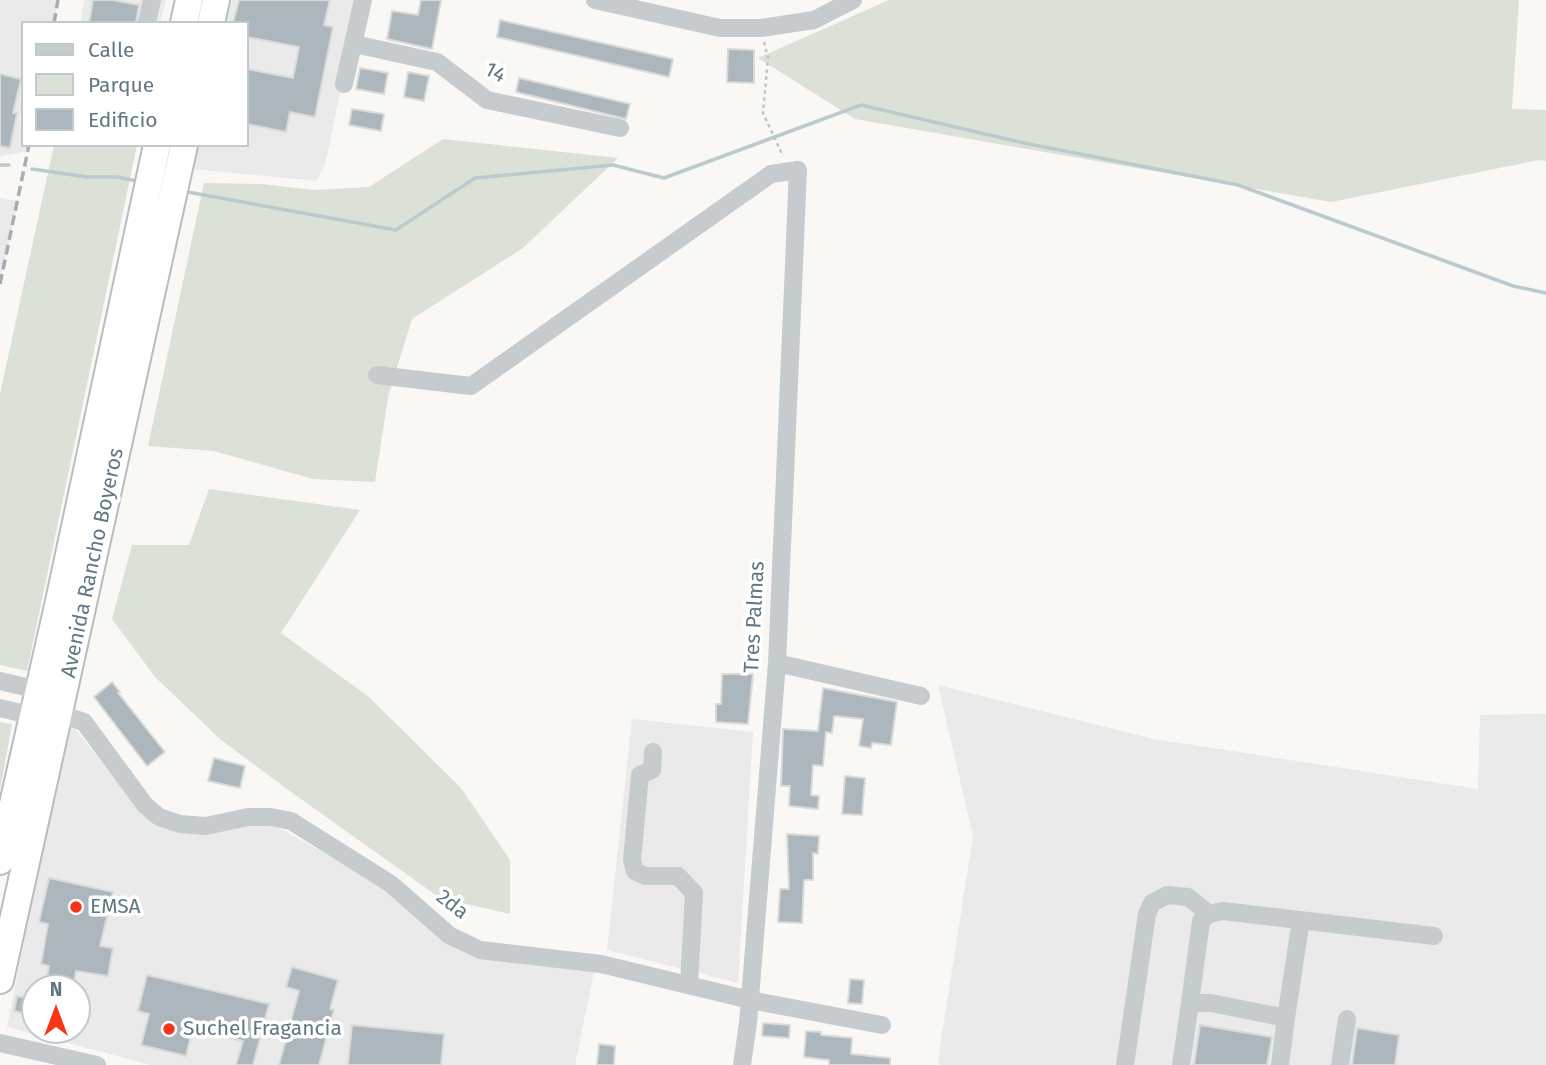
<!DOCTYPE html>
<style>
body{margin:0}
#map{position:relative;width:1546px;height:1065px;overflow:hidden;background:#f9f8f5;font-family:"Fira Sans",sans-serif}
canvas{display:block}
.legend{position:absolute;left:21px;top:21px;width:228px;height:126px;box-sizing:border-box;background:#fff;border:2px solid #bfc9ce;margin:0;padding:9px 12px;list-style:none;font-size:21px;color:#607884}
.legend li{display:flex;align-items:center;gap:14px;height:35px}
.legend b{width:35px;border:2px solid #bfc9ce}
.north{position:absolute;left:21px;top:974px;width:70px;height:70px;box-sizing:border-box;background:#fff;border:2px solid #bfc9ce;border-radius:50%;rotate:0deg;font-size:19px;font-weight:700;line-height:28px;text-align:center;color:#607884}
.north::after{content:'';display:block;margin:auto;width:24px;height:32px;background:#f63418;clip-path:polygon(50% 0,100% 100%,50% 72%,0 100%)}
</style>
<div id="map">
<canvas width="1546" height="1065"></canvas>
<ul class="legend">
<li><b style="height:9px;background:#c6cbce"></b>Calle</li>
<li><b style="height:19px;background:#dbe1d6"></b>Parque</li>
<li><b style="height:19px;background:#abb7bc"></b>Edificio</li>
</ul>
<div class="north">N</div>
</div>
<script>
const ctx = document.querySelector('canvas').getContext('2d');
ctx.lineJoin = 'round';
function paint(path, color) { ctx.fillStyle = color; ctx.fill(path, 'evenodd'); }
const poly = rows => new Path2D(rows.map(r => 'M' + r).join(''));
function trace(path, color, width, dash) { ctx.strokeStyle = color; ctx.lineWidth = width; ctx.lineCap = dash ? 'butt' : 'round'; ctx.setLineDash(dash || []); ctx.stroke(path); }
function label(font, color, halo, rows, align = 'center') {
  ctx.font = font + ' "Fira Sans",sans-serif'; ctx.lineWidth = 7; ctx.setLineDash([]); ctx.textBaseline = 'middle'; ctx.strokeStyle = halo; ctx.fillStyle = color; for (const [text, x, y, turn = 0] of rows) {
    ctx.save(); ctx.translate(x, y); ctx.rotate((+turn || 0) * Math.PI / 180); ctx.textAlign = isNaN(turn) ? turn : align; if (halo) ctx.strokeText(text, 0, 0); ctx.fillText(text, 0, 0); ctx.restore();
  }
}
paint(poly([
 [0,0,58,0,54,23,23,23,23,145,29,145,28,151,0,156],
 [84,0,166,0,160,23,80,23],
 [232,0,359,0,326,161,317,181,192,169,198,145,247,145,247,23,226,23],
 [0,198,18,201,0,281],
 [938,685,1154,739,1478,789,1480,715,1546,714,1546,1065,940,1065,938,1060,973,836],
 [632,719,753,732,738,983,607,950],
 [68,720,149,820,275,826,394,891,475,958,594,971,575,1065,151,1065,7,1027],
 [35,988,77,988,77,1030,35,1030]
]), '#e9eae9');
paint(poly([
 [889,0,1519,0,1512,109,1546,110,1546,161,1539,160,1331,202,855,119,758,58],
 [443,139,618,158,523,248,412,319,388,397,375,482,313,479,214,451,148,446,204,183,262,184,314,190,369,187],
 [54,145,137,145,27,671,0,665,0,394],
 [209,489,360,510,281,633,369,697,461,788,510,860,510,914,440,898,287,789,220,739,155,677,112,619,132,545,189,545],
 [0,722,12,724,0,790]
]), '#dbe1d6');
trace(poly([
 [0,165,9,165],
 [32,169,87,177,117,177,137,181],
 [182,191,396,230,475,178,613,165,664,178,861,105,1024,143,1238,185,1513,286,1546,293]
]), '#bbcbcd', 3.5);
const building = poly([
 [93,0,112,0,139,5,136,23,89,23,93,0],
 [239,0,330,0,324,25,333,27,315,117,290,112,286,132,247,124,247,69,293,78,299,47,247,37,247,23,233,23,239,0],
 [421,0,441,0,432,49,387,39,392,11,418,15,421,0],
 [500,20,673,59,669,77,497,37,500,20],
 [728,49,754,50,754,83,727,82,728,49],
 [360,68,388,73,384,94,356,89,360,68],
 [408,72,429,76,424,101,404,97,408,72],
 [0,74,21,79,13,113,17,113,10,148,0,146,0,74],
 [519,78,630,104,626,119,516,92,519,78],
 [352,109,384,114,381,131,349,125,352,109],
 [722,674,753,674,748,724,716,722,716,704,721,704,722,674],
 [112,682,120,692,118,693,165,752,147,766,94,697,112,682],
 [823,688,897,702,891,745,872,743,871,748,859,746,863,719,834,716,832,733,826,732,823,766,813,765,811,795,819,796,818,809,789,806,790,786,781,786,783,729,818,731,823,688],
 [214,758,245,766,240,788,208,781,214,758],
 [845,776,865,778,862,815,842,814,845,776],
 [787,834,819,836,818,854,813,853,813,880,804,880,802,923,778,922,780,889,789,889,787,834],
 [49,878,113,892,100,946,113,948,108,976,76,971,73,988,45,988,49,966,41,964,48,924,39,922,49,878],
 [292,967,338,980,330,1009,334,1010,319,1065,279,1065,299,991,286,987,292,967],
 [147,975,269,1004,253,1065,236,1065,243,1041,193,1028,186,1056,141,1045,149,1014,138,1011,147,975],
 [850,979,864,980,862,1004,848,1003,850,979],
 [17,996,35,1000,35,1016,14,1011,17,996],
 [763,1023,790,1025,789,1038,762,1036,763,1023],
 [352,1025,444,1034,441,1065,348,1065,352,1025],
 [1200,1025,1272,1037,1267,1065,1194,1065,1200,1025],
 [1357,1028,1399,1035,1395,1065,1352,1065,1357,1028],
 [806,1031,821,1032,821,1035,852,1038,851,1054,890,1058,890,1065,829,1065,829,1060,804,1057,806,1031],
 [599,1044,615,1046,614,1065,597,1065,599,1044]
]);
paint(building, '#abb7bc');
trace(building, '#dadad8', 2);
const highway = poly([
 [184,23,189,0],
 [211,23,216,0],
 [0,861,58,606,157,145],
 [0,980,184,145]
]);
trace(highway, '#b8bdc0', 30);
trace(poly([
 [764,42,768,58,763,113,783,156]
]), '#c1c4c6', 2.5, [3.5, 3.5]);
trace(poly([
 [595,0,720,28,761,28,814,20,853,0],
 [147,22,152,0],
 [354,44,437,62,487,100,620,128],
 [344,84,363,0],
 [377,375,471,386,771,174,798,170,777,663,748,1023,742,1065],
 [777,663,921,696],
 [0,681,38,690],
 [0,708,33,716],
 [60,714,84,722,145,805,159,817,180,824,206,826,248,817,271,817,291,821,391,884,449,935,480,950,601,964,750,1000,882,1025],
 [653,752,652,770,640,775,632,860,635,871,645,876,678,876,694,893,689,985],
 [1190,1003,1201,921,1209,914,1223,911,1434,936],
 [1286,1018,1301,920],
 [0,1043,97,1065],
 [1125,1065,1147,914,1152,903,1167,895,1188,897,1209,914],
 [1181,1065,1190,1003,1211,1003,1286,1018,1280,1065],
 [1340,1065,1347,1019]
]), '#c6cbce', 18);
trace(highway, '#fff', 26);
trace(poly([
 [54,23,58,0],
 [0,284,29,145]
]), '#a5aeb3', 3.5, [10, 5]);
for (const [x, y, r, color] of [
 [76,907,7,"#f63418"],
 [169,1029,7,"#f63418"]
]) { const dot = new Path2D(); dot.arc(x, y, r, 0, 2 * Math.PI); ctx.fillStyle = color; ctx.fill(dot); trace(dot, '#fff', 2.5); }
label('21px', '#607884', '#fff', [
 ["14",495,73,28],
 ["Avenida Rancho Boyeros",93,563,-78],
 ["Tres Palmas",755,617,-87],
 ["2da",452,905,38]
]);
label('21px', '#607884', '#fff', [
 ["EMSA",90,907],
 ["Suchel Fragancia",183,1029]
], 'left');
</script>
